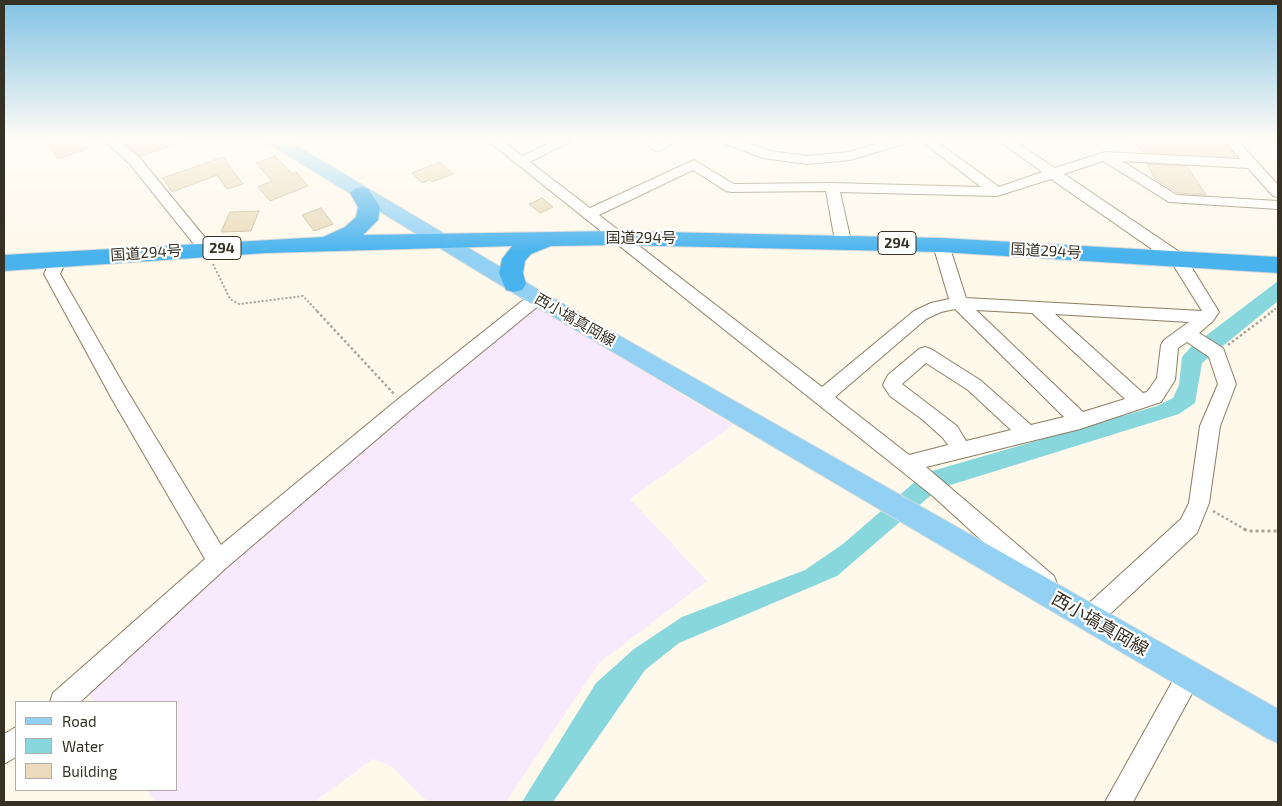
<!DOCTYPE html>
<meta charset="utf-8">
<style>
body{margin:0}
#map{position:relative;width:1282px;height:806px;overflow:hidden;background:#fff9ec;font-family:"Exo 2",sans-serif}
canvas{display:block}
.frame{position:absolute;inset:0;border:5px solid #363125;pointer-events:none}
.legend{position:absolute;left:15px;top:701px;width:162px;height:90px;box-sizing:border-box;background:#fff;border:1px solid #afada8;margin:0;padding:6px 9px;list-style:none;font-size:15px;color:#363125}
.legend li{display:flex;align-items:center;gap:10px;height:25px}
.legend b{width:25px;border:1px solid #afada8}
</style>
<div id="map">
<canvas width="1282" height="806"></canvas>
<div class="frame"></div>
<ul class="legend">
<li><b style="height:6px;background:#92d1f4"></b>Road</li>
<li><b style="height:14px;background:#87d7dd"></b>Water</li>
<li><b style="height:14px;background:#e9dbbb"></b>Building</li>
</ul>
</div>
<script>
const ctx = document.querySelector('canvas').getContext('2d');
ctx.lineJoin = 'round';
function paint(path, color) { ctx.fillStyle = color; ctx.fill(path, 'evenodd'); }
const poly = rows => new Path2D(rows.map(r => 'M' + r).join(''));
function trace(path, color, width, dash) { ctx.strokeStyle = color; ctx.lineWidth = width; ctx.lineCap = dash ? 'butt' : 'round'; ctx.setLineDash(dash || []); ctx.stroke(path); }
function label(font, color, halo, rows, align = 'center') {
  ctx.font = font + ' "Exo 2","Noto Sans JP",sans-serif'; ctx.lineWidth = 4.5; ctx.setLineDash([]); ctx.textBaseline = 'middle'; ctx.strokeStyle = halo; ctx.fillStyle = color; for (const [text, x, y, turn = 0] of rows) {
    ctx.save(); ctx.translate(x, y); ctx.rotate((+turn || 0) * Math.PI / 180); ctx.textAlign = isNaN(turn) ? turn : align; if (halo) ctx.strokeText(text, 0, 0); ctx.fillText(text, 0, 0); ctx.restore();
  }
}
paint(poly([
 [536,307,733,425,630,499,707,581,599,663,506,802,428,802,392,767,373,759,314,802,155,802,147,790,176,790,176,702,94,702,88,693,208,575]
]), '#f9e9fc');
paint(poly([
 [1278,281,1278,301,1202,363,1195,403,1179,414,944,487,929,497,837,576,679,643,645,670,553,802,522,802,596,683,634,649,682,617,805,570,843,544,925,473,1157,406,1173,398,1179,385,1182,357,1191,347]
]), '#87d7dd');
const building = poly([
 [46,140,83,140,88,149,58,159,46,140],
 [121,140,183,140,183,142,141,156,121,140],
 [1133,140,1220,140,1235,157,1143,152,1133,140],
 [275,156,292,174,296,172,308,186,270,201,258,187,272,181,256,163,275,156],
 [223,157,243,184,227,189,217,175,172,192,163,178,223,157],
 [440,162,453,174,432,182,430,180,422,183,412,173,440,162],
 [1147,164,1187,166,1206,195,1178,193,1155,179,1147,164],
 [542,198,553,207,540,213,529,204,542,198],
 [321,208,333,224,314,231,302,215,321,208],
 [259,211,251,231,221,232,230,212,259,211]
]);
paint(building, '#e9dbbb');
trace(building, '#c7b99b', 1);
const minor = poly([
 [104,140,118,140,139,157,211,245,214,249,211,253,201,253,129,163,104,140],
 [487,140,502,140,522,156,556,140,573,140,530,162,590,208,694,160,734,184,832,183,981,187,920,140,935,140,999,187,1042,172,998,140,1013,140,1055,168,1105,152,1240,159,1224,140,1237,140,1278,185,1278,197,1273,196,1248,168,1122,161,1177,195,1278,201,1278,209,1169,202,1103,161,1064,174,1184,255,1219,312,1213,321,1199,333,1223,348,1236,384,1220,426,1209,503,1197,533,1097,626,1089,629,1073,620,1069,612,1073,604,1081,601,1088,604,1181,519,1189,503,1200,426,1218,384,1209,357,1187,342,1178,348,1175,380,1161,402,1080,429,926,467,1054,576,1057,584,1054,592,1046,595,1038,592,934,497,487,140],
 [693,170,726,191,731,192,826,191,835,241,838,245,843,246,848,245,851,241,840,192,997,196,1051,179,1172,263,1202,311,966,298,949,245,946,241,941,240,936,241,933,245,949,299,931,303,914,311,822,387,599,215,693,170],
 [955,309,1064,417,1031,425,980,380,931,349,925,347,919,349,888,375,883,385,890,396,923,420,943,438,948,445,909,455,835,397,926,319,941,312,955,309],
 [976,310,1032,313,1125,399,1083,412,976,310],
 [1055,314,1189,322,1164,340,1161,345,1157,378,1147,392,1143,393,1055,314],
 [926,363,968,390,1011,430,966,441,957,426,902,384,926,363],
 [643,140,660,141,678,140,659,151,654,150,643,140],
 [722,140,741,140,770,151,807,156,849,152,887,140,908,140,907,143,850,160,807,164,763,158,723,143,722,140],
 [59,254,65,255,67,259,60,274,126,389,221,545,397,400,531,294,537,292,543,294,545,298,543,302,411,410,226,568,80,702,50,702,53,693,205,559,112,399,44,274,53,255,59,254],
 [1190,663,1199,666,1202,675,1133,802,1105,802,1181,666,1190,663],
 [16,727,16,757,4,764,4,734,16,727]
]);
const major = poly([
 [267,140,287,140,544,293,1278,709,1278,743,1267,738,530,303,269,144,267,140]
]);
const highway = poly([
 [361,187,368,189,380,207,378,220,363,235,616,231,941,238,1278,257,1278,273,941,252,616,245,551,246,531,254,525,261,523,273,526,284,522,290,514,292,506,290,499,273,502,259,512,246,266,253,4,271,4,255,323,237,345,227,356,217,358,207,350,193,354,189,361,187]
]);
trace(minor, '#8b7e62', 2);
trace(major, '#dbdad8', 2);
trace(highway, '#dbdad8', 2);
trace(poly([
 [213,264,230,299,239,304,303,296,318,312],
 [1271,312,1278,307]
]), '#aaa498', 2, [2, 2]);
trace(poly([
 [317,311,395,395],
 [1228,345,1273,311],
 [1213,511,1246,530]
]), '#aaa498', 2.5, [2.5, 2.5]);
trace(poly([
 [1244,529,1248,531,1278,531]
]), '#aaa498', 3, [3, 3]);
paint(minor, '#fff');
paint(major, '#92d1f4');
paint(highway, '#49b3ed');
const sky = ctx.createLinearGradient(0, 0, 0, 253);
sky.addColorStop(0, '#81c2e4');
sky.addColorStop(0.55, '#fffcf6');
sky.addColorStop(1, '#fffcf600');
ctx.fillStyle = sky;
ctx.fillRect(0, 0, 1282, 253);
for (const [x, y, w] of [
 [897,243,38],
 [222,248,38]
]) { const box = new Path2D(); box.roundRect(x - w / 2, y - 11.5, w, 23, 4); ctx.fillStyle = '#fff'; ctx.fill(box); trace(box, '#363125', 1); }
label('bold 14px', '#363125', null, [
 ["294",897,243],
 ["294",222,248]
]);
label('15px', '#363125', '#fff', [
 ["国道294号",641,238],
 ["国道294号",1046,251,3],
 ["国道294号",146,253,-4],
 ["西小塙真岡線",575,320,30]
]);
label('18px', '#363125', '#fff', [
 ["西小塙真岡線",1100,624,30]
]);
</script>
